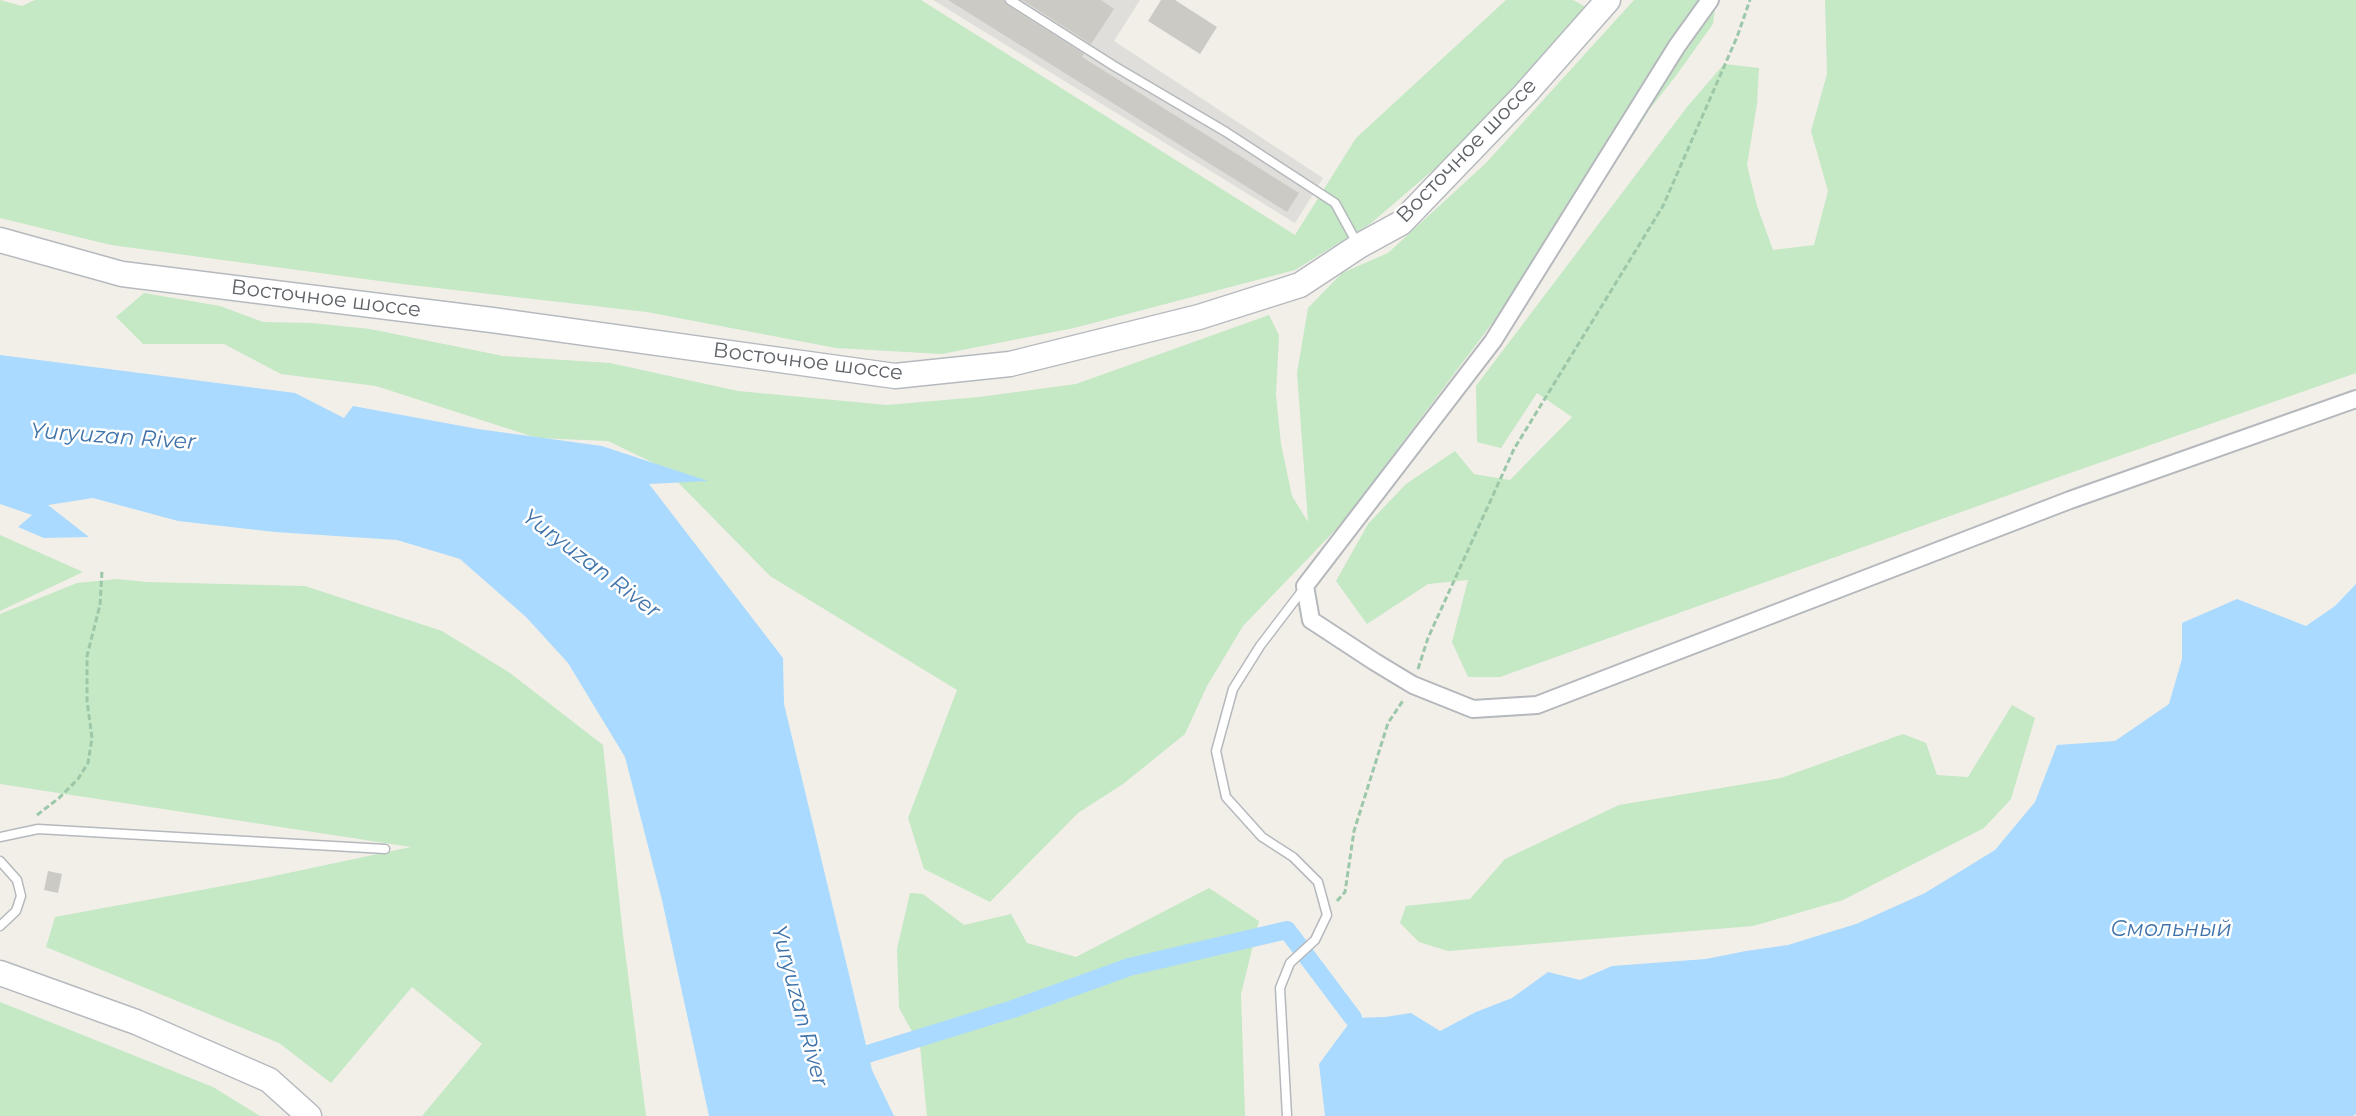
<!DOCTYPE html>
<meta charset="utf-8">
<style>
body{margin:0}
canvas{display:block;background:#f1efe8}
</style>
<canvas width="2356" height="1116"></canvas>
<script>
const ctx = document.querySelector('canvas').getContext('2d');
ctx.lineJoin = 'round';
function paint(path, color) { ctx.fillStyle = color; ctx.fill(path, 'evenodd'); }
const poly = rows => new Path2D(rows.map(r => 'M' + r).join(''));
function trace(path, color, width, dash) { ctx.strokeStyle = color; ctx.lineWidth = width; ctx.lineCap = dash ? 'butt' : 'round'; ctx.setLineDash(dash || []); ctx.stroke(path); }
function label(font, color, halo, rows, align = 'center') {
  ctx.font = font + ' Montserrat,sans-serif'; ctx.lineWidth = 5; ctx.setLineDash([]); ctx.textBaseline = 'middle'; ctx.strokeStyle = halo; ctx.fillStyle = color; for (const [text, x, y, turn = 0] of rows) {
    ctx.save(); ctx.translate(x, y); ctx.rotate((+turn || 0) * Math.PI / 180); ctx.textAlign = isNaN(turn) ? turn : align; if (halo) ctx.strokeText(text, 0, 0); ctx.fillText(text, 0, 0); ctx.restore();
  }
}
paint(poly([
 [933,0,1140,0,1114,41,1323,178,1295,223]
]), '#e0deda');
paint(poly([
 [0,0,22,6,35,0,921,0,1295,235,1356,138,1506,0,1573,0,1586,7,1506,95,1446,159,1370,224,1295,270,1074,328,942,354,836,348,647,312,402,284,111,245,0,218],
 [1634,0,1716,0,1713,24,1675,77,1649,110,1635,133,1587,197,1524,275,1496,318,1342,523,1243,626,1207,686,1185,734,1123,784,1078,813,990,902,924,869,908,818,957,690,770,576,664,468,608,441,537,438,376,386,281,374,224,344,143,344,116,317,144,293,220,306,263,322,312,323,370,329,503,356,610,363,738,391,887,405,979,397,1076,384,1269,315,1279,335,1276,395,1281,444,1292,496,1308,522,1297,373,1308,308,1342,273,1388,253,1486,163],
 [1825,0,2356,0,2356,373,2059,477,1500,677,1468,677,1452,642,1468,580,1428,584,1367,624,1336,581,1368,524,1406,484,1455,451,1474,474,1510,480,1572,417,1537,393,1501,448,1477,442,1476,386,1687,107,1724,64,1759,68,1757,104,1747,165,1757,206,1773,250,1814,245,1828,191,1811,131,1827,74],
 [0,535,83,572,0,611],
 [117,579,146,582,305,586,442,631,510,673,603,745,623,935,646,1116,422,1116,482,1044,412,987,331,1083,279,1043,46,947,55,917,255,880,411,847,0,784,0,614,77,583],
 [2012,705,2035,718,2011,799,1984,828,1843,900,1753,926,1448,951,1419,942,1400,923,1406,906,1470,899,1505,859,1619,805,1781,778,1903,734,1926,743,1937,775,1968,777],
 [1209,888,1259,921,1241,994,1245,1116,927,1116,920,1046,899,1008,897,949,910,893,923,894,964,925,1011,914,1027,943,1076,957],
 [0,1002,213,1087,260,1116,0,1116]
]), '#c5e8c5');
paint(poly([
 [0,355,295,393,344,418,353,406,478,429,602,446,708,481,649,484,783,658,784,704,872,1070,894,1116,709,1116,662,900,625,757,568,663,526,617,460,559,397,540,275,532,178,521,93,498,48,505,89,537,44,538,18,527,32,515,0,504],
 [2356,584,2356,1114,2353,1116,1325,1116,1319,1064,1353,1018,1385,1017,1411,1013,1440,1031,1476,1012,1512,998,1548,972,1580,980,1612,966,1706,959,1746,951,1788,945,1856,924,1925,893,1995,850,2035,802,2057,745,2115,741,2169,704,2182,659,2182,623,2237,599,2306,626,2335,606]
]), '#aadaff');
trace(poly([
 [845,1061,1013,1009,1129,967,1287,930,1353,1018]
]), '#aadaff', 18);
paint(poly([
 [948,0,1004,0,1007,5,1084,54,1082,57,1299,193,1287,212],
 [1022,0,1101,0,1114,9,1091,44],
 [1161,0,1175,0,1217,27,1200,54,1148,21],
 [48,871,62,874,58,893,44,890]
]), '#cccac5');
const lane = poly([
 [1010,0,1114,66,1226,132,1335,203,1358,245],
 [0,837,38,829,385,849],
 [0,861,17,880,21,896,16,911,0,926],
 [1287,1116,1280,988,1290,963,1315,940,1327,915,1318,882,1293,857,1262,837,1226,797,1216,751,1233,689,1260,646,1305,587]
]);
const street = poly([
 [1710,0,1677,46,1493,341,1305,586,1311,620,1375,662,1413,685,1473,709,1537,705,2070,500,2356,399]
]);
const secondary = poly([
 [0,240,122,274,492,320,895,376,1010,364,1199,317,1300,285,1359,246,1401,223,1525,94,1608,0],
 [0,973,136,1022,269,1080,309,1116]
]);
trace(lane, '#b5b8bc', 11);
trace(street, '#b5b8bc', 20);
trace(secondary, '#b6babf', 27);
trace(poly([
 [1418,669,1428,638,1514,449,1663,206,1737,37,1750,0],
 [37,815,59,798,78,779,88,763,92,738,87,701,87,656,100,605,102,571],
 [1337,901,1345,892,1354,831,1388,723,1404,699]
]), '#9cc7a9', 3, [6, 3]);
trace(lane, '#fff', 8);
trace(street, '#fff', 16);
trace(secondary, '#fff', 24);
label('21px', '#5f6368', '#fff', [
 ["Восточное шоссе",1467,151,-46],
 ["Восточное шоссе",326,299,7],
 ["Восточное шоссе",808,362,7]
]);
label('italic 22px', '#4174aa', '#fff', [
 ["Yuryuzan River",113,437,4],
 ["Yuryuzan River",591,564,37],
 ["Смольный",2171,930],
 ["Yuryuzan River",799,1006,75]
]);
</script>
